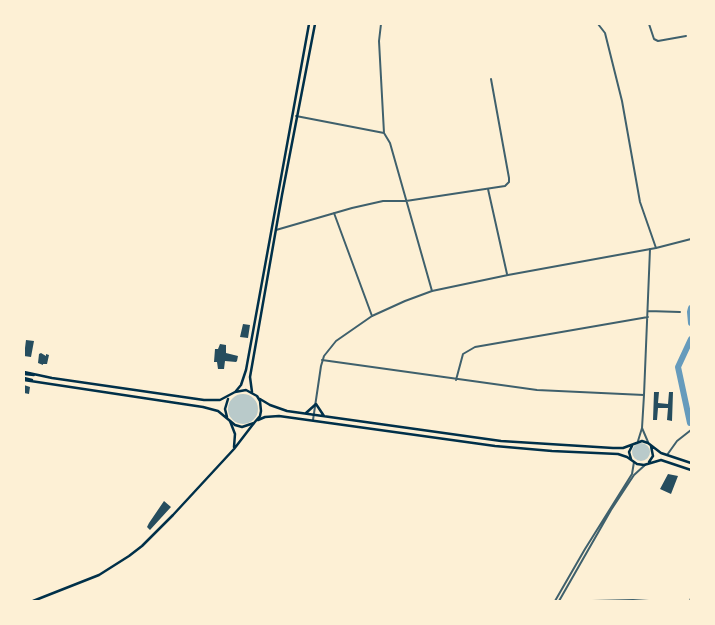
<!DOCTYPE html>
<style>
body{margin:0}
#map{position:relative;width:715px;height:625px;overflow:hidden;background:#fdf0d5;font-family:Karla,sans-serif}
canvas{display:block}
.frame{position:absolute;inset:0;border:25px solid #fdf0d5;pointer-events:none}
</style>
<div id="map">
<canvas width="715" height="625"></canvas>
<div class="frame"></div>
</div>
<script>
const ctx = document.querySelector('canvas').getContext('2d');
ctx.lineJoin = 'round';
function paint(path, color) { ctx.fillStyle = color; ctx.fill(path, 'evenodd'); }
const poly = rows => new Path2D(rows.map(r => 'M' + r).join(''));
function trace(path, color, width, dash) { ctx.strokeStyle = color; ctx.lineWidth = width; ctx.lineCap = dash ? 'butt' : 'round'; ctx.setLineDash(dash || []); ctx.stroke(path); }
paint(poly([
 '228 409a15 15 0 1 1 30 0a15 15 0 1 1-30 0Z',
 '632 452a9 9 0 1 1 18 0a9 9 0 1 1-18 0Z'
]), '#b9caca');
trace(poly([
 [691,308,690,312,691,323],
 [690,423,678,367,691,339]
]), '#669bbc', 6);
paint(poly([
 [243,324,250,325,248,338,240,337],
 [26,340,34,341,31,357,24,356],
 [220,344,226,345,226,353,238,356,237,361,236,362,225,361,224,369,218,369,217,362,214,362,215,349,218,349],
 [41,353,46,356,46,354,49,355,47,364,43,364,43,365,38,363,39,354],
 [24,385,30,387,29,394,24,393],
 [654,392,659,392,658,403,668,404,669,392,673,392,672,421,667,420,668,408,658,408,657,420,653,420],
 [668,474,678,476,671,494,660,489],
 [164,501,171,507,150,530,147,527,149,523]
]), '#264d5e');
trace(poly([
 [381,24,379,41,384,133,390,143,432,291],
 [598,24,605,33,622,101,640,202,656,248],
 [649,24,654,39,658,41,686,36],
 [296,116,384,133],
 [488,189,507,274],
 [334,213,372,316],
 [276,230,352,208,383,201,406,201,505,186,509,182,509,178,491,79],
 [648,311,680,312],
 [322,360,537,390,644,395],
 [456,380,463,354,475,347,648,317],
 [642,428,648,442],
 [638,441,642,428,644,395,650,249],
 [667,455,677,441,691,430],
 [592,601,633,600,649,601],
 [690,601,691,598]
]), '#3f606c', 2);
trace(poly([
 [313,420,321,366,324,356,336,341,372,316,405,301,432,291,508,275,656,248,691,239],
 [555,601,585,549,632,474,634,462],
 [559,601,611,510,634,475,645,465]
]), '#3f606c', 2);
trace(poly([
 [236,391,241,385,246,370,309,24],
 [252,392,250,377,282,195,315,24],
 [230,421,235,434,234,447],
 [33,601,99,575,129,556,142,546,173,515,234,449,254,423]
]), '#003049', 2.5);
trace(poly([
 [24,372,52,378,204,400,220,400,235,392,246,390,257,396,260,401,261,411,260,416,254,423,242,427,235,425,218,411,203,407,24,380],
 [24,374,34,375],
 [24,378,32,380],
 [260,399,270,405,287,411,501,441,613,448,623,448,642,441,648,443,661,453,691,463],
 [306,413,316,404,324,416],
 [227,417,225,409,228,399],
 [258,420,265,417,279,416,495,446,552,451,618,454,627,457,637,464,644,465,661,460,691,470],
 [631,459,629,452,632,446],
 [649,462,653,456,651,446]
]), '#003049', 2.5);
</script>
